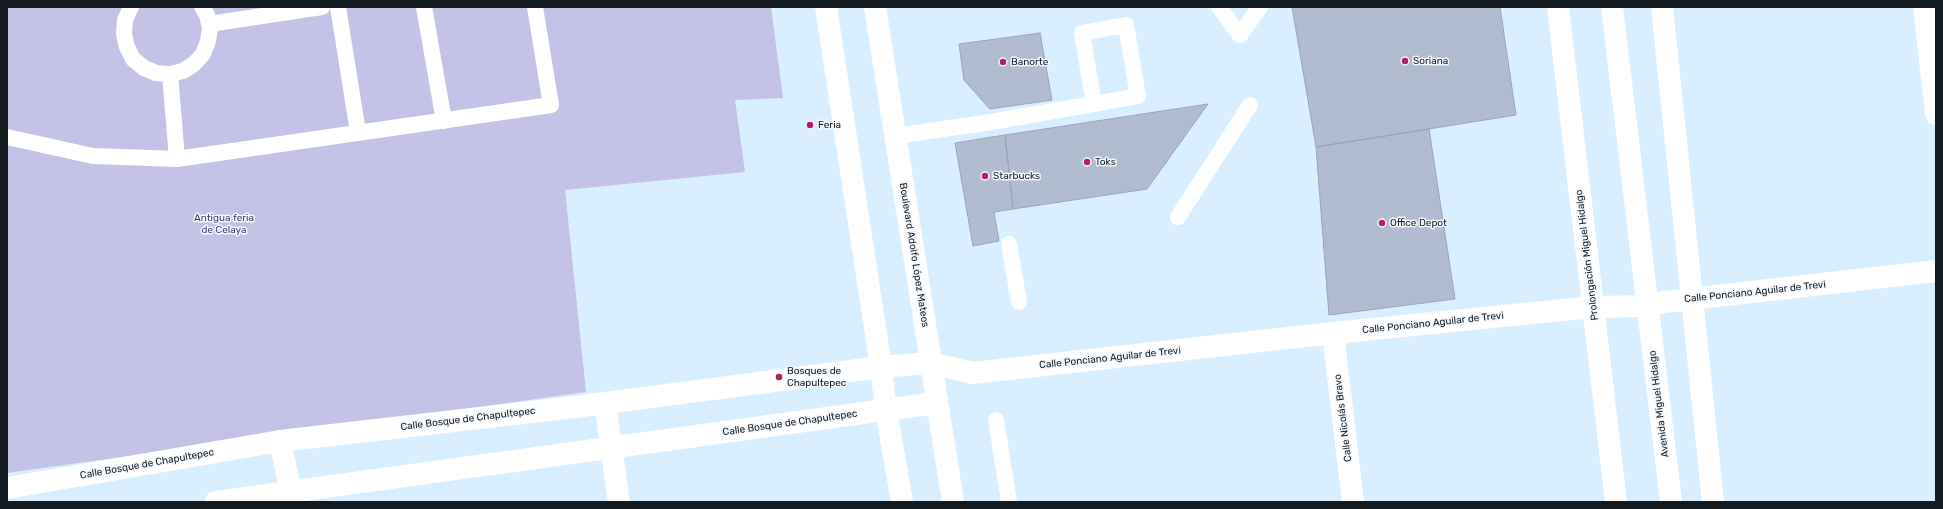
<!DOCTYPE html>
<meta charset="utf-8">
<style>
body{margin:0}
#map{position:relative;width:1943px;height:509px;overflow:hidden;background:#d9efff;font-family:Rubik,sans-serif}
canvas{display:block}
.frame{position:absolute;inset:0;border:8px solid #131b20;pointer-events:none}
</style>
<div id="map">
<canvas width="1943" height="509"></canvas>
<div class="frame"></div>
</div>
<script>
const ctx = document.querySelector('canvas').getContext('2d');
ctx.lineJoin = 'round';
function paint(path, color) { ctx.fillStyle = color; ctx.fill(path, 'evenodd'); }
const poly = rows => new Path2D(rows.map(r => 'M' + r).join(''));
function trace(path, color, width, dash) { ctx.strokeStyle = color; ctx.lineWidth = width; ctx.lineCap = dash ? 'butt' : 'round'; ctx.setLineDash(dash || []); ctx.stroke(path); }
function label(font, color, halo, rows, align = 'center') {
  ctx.font = font + ' Rubik,sans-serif'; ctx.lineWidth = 3; ctx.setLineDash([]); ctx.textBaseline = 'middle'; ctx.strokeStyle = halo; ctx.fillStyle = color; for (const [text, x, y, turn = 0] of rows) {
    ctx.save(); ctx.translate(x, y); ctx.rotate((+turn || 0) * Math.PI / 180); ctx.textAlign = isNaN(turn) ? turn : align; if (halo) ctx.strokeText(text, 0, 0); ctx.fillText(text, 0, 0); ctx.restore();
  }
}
paint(poly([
 [7,7,771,7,783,98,735,100,745,172,565,190,586,392,7,473]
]), '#c3c1e5');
const building = poly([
 [1292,7,1500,7,1516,115,1316,147,1292,7],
 [1040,33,1052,100,990,109,964,80,959,44,1040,33],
 [1208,104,1147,189,1013,209,1005,135,1208,104],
 [1429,129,1455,299,1329,315,1316,147,1429,129],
 [1005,135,1013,209,994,212,999,241,973,246,955,143,1005,135]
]);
paint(building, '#b2bcd1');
trace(building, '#9aa4b9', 1);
trace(poly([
 [131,7,125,20,124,34,127,47,133,59,144,68,156,73,170,74,183,71,194,64,203,54,208,41,210,28,207,15,202,7],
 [338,7,358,132],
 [424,7,444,121],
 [1219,7,1240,35,1260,7],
 [209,24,322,7],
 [170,74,177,159],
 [895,136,985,123,1094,104,1138,96,1126,25,1082,33,1094,104],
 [7,137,93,156,177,159,551,105,535,7],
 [1178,217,1250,105],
 [1009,244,1019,302],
 [996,420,1009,502]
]), '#fff', 16);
trace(poly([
 [1662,7,1713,502],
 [1924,7,1936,114],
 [1333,333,1353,502],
 [605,403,619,502],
 [280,441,293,502],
 [7,488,280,441,567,408,881,367,930,363,973,373,1333,333,1593,307,1648,306,1664,302,1936,271],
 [216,502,936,403]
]), '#fff', 22);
trace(poly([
 [1558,7,1616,502]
]), '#fff', 22);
trace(poly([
 [1612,7,1671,502]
]), '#fff', 22);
trace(poly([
 [826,7,881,367,886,410,902,502],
 [875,7,953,502]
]), '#fff', 22);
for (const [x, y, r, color] of [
 [1405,61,4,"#ad2364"],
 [1003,62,4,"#ad2364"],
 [810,125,4,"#ad2364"],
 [1087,162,4,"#ad2364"],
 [985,176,4,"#ad2364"],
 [1382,223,4,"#ad2364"],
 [779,377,4,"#ad2364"]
]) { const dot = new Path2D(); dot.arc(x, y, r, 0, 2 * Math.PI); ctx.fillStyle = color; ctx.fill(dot); trace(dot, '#f5f9fd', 1.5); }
label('10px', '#131b20', '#f5f9fd', [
 ["Soriana",1413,61],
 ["Banorte",1011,62],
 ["Feria",818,125],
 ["Toks",1095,162],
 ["Starbucks",993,176],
 ["Office Depot",1390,223],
 ["Bosques de",787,371],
 ["Chapultepec",787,383]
], 'left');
label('10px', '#433977', '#f5f9fd', [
 ["Antigua feria",224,218],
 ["de Celaya",224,230]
]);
label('10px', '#131b20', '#f5f9fd', [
 ["Boulevard Adolfo López Mateos",914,255,81],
 ["Prolongación Miguel Hidalgo",1587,255,-97],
 ["Calle Ponciano Aguilar de Trevi",1755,292,-6],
 ["Calle Ponciano Aguilar de Trevi",1433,323,-6],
 ["Calle Ponciano Aguilar de Trevi",1110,358,-6],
 ["Avenida Miguel Hidalgo",1659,404,-97],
 ["Calle Nicolás Bravo",1343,418,-97],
 ["Calle Bosque de Chapultepec",468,419,-7],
 ["Calle Bosque de Chapultepec",790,423,-8],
 ["Calle Bosque de Chapultepec",147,464,-10]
]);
</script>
